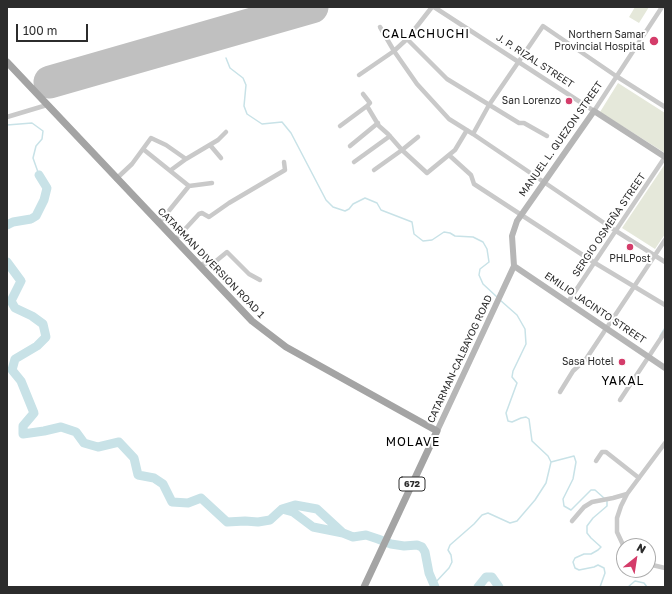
<!DOCTYPE html>
<meta charset="utf-8">
<style>
body{margin:0}
#map{position:relative;width:672px;height:594px;overflow:hidden;background:#fff;font-family:"Golos Text",sans-serif}
canvas{display:block}
.frame{position:absolute;inset:0;border:8px solid #2c2c2c;pointer-events:none}
.north{position:absolute;left:616px;top:538px;width:40px;height:40px;box-sizing:border-box;background:#fff;border:1px solid #ababab;border-radius:50%;rotate:30deg;font-size:11px;font-weight:700;line-height:16px;text-align:center;color:#2c2c2c}
.north::after{content:'';display:block;margin:auto;width:14px;height:18px;background:#d43c6a;clip-path:polygon(50% 0,100% 100%,50% 72%,0 100%)}
.scale{position:absolute;left:16px;top:24px;width:72px;height:18px;box-sizing:border-box;border:2px solid #2c2c2c;border-top:0;padding-left:5px;font-size:12px;line-height:14px;white-space:nowrap;color:#2c2c2c;-webkit-text-stroke:3px #fff;paint-order:stroke}
</style>
<div id="map">
<canvas width="672" height="594"></canvas>
<div class="frame"></div>
<div class="north">N</div>
<div class="scale">100 m</div>
</div>
<script>
const ctx = document.querySelector('canvas').getContext('2d');
ctx.lineJoin = 'round';
function paint(path, color) { ctx.fillStyle = color; ctx.fill(path, 'evenodd'); }
const poly = rows => new Path2D(rows.map(r => 'M' + r).join(''));
function trace(path, color, width, dash) { ctx.strokeStyle = color; ctx.lineWidth = width; ctx.lineCap = dash ? 'butt' : 'round'; ctx.setLineDash(dash || []); ctx.stroke(path); }
function label(font, color, halo, rows, align = 'center') {
  ctx.font = font + ' "Golos Text",sans-serif'; ctx.lineWidth = 4; ctx.setLineDash([]); ctx.textBaseline = 'middle'; ctx.strokeStyle = halo; ctx.fillStyle = color; for (const [text, x, y, turn = 0] of rows) {
    ctx.save(); ctx.translate(x, y); ctx.rotate((+turn || 0) * Math.PI / 180); ctx.textAlign = isNaN(turn) ? turn : align; if (halo) ctx.strokeText(text, 0, 0); ctx.fillText(text, 0, 0); ctx.restore();
  }
}
paint(poly([
 [635,7,649,7,639,23,629,17],
 [618,83,665,113,665,153,600,112],
 [665,164,665,234,655,249,622,228]
]), '#e5e8da');
trace(poly([
 [226,58,230,68,243,78,246,85,244,106,247,114,262,124,282,122,291,133,326,200,333,207,345,211,349,209,353,204,365,198,377,203,381,210,412,222,414,234,423,241,432,240,444,232,450,233,455,236,473,237,483,242,487,249,489,262,480,269,479,275,483,284,497,297],
 [7,125,32,123,43,131,42,139,36,146,33,158,39,175],
 [660,336,665,328],
 [551,462,574,456,576,462,573,479,563,499,564,506,571,510,591,490,595,490,604,498],
 [434,584,449,568,452,562,451,555,448,550,450,545,474,524,482,515,488,513,510,523,517,521,535,500,546,483,551,462,548,456,532,441,529,419,526,417,521,418,512,422,508,421,506,413,517,383,512,377,513,371,526,344,525,329,517,315,500,300],
 [600,587,605,573,604,568,598,565,594,567,579,570,575,568,573,562,575,558,584,554,591,554,598,550,601,547,591,538,587,533,587,526,593,518,607,506,607,501],
 [628,587,635,581,644,583,647,587]
]), '#c8e2e7', 1.5);
trace(poly([
 [7,225,13,222,31,219,36,216,44,200,47,188,39,175],
 [7,262,21,281,11,301,15,308,32,316,43,324,46,337,37,346,15,359,12,370,21,381,34,413,23,426,23,434,44,431,61,427,76,432,84,443,98,447,119,442,134,458,138,475,154,478,163,484,172,502,188,503,201,498,227,522,245,521,258,522,270,520,282,509,295,505,317,509,343,533],
 [282,509,293,512,313,527,343,533,353,537,366,535,378,539,391,544,404,546,417,545,422,547,425,552,429,573,435,587],
 [478,587,486,577,492,577,499,587]
]), '#c8e2e7', 9);
trace(poly([
 [50,82,312,7]
]), '#c0c0c0', 33);
trace(poly([
 [432,7,407,39,394,51,417,84,449,119,473,134,616,231,665,262],
 [434,7,594,111,662,7],
 [407,39,447,79,519,123,524,123,547,136],
 [359,75,394,51,380,27],
 [363,94,370,103,367,106,379,126,388,134,402,150,427,173,455,150,467,130],
 [7,117,47,105],
 [340,126,367,106],
 [473,134,489,105,543,26,616,76,665,107],
 [210,145,221,158],
 [350,146,378,123],
 [143,149,189,186,212,183],
 [449,155,471,175,474,184,595,263,665,305],
 [354,162,390,136],
 [171,170,186,159],
 [374,170,402,150,418,137],
 [116,179,132,164,151,138,166,145,186,159,218,140,226,132],
 [159,223,189,186],
 [175,240,199,214,202,213,209,217,229,203,285,170,284,162],
 [198,265,216,261,227,252,249,274,260,280],
 [568,302,665,157],
 [560,392,573,371,586,359,665,240],
 [620,400,665,332],
 [596,461,602,452,606,452,639,478],
 [572,521,584,507,592,502,613,498,627,494,665,443],
 [624,547,617,532,617,518,621,506,627,494],
 [648,564,665,568]
]), '#c9c9c9', 4.5);
trace(poly([
 [514,266,665,368],
 [437,431,514,266,512,236,517,221,594,111,665,157]
]), '#b6b6b6', 6);
trace(poly([
 [7,62,252,321,286,347,437,431,364,587]
]), '#a4a4a4', 7);
for (const [x, y, r, color] of [
 [654,41,5,"#d43c6a"],
 [569,101,4,"#d43c6a"],
 [630,247,4,"#d43c6a"],
 [622,362,4,"#d43c6a"]
]) { const dot = new Path2D(); dot.arc(x, y, r, 0, 2 * Math.PI); ctx.fillStyle = color; ctx.fill(dot); trace(dot, '#fff', 1.5); }
for (const [x, y, w] of [
 [412,484,26]
]) { const box = new Path2D(); box.roundRect(x - w / 2, y - 7, w, 14, 3); ctx.fillStyle = '#fff'; ctx.fill(box); trace(box, '#2c2c2c', 1); }
label('bold 9px', '#2c2c2c', null, [
 ["672",412,484]
]);
label('10px', '#2c2c2c', '#fff', [
 ["Northern Samar",645,35],
 ["Provincial Hospital",645,47],
 ["San Lorenzo",561,101],
 ["PHLPost",630,259,"center"],
 ["Sasa Hotel",614,362]
], 'right');
label('10px', '#2c2c2c', '#fff', [
 ["J. P. RIZAL STREET",535,61,33],
 ["MANUEL L. QUEZON STREET",561,139,-55],
 ["SERGIO OSMEÑA STREET",609,225,-56],
 ["CATARMAN DIVERSION ROAD 1",211,263,46],
 ["EMILIO JACINTO STREET",595,308,34],
 ["CATARMAN-CALBAYOG ROAD",460,359,-65]
]);
ctx.letterSpacing = '1px';
label('12px', '#000', '#fff', [
 ["CALACHUCHI",426,34],
 ["YAKAL",623,381],
 ["MOLAVE",413,442]
]);
ctx.letterSpacing = '0px';
</script>
